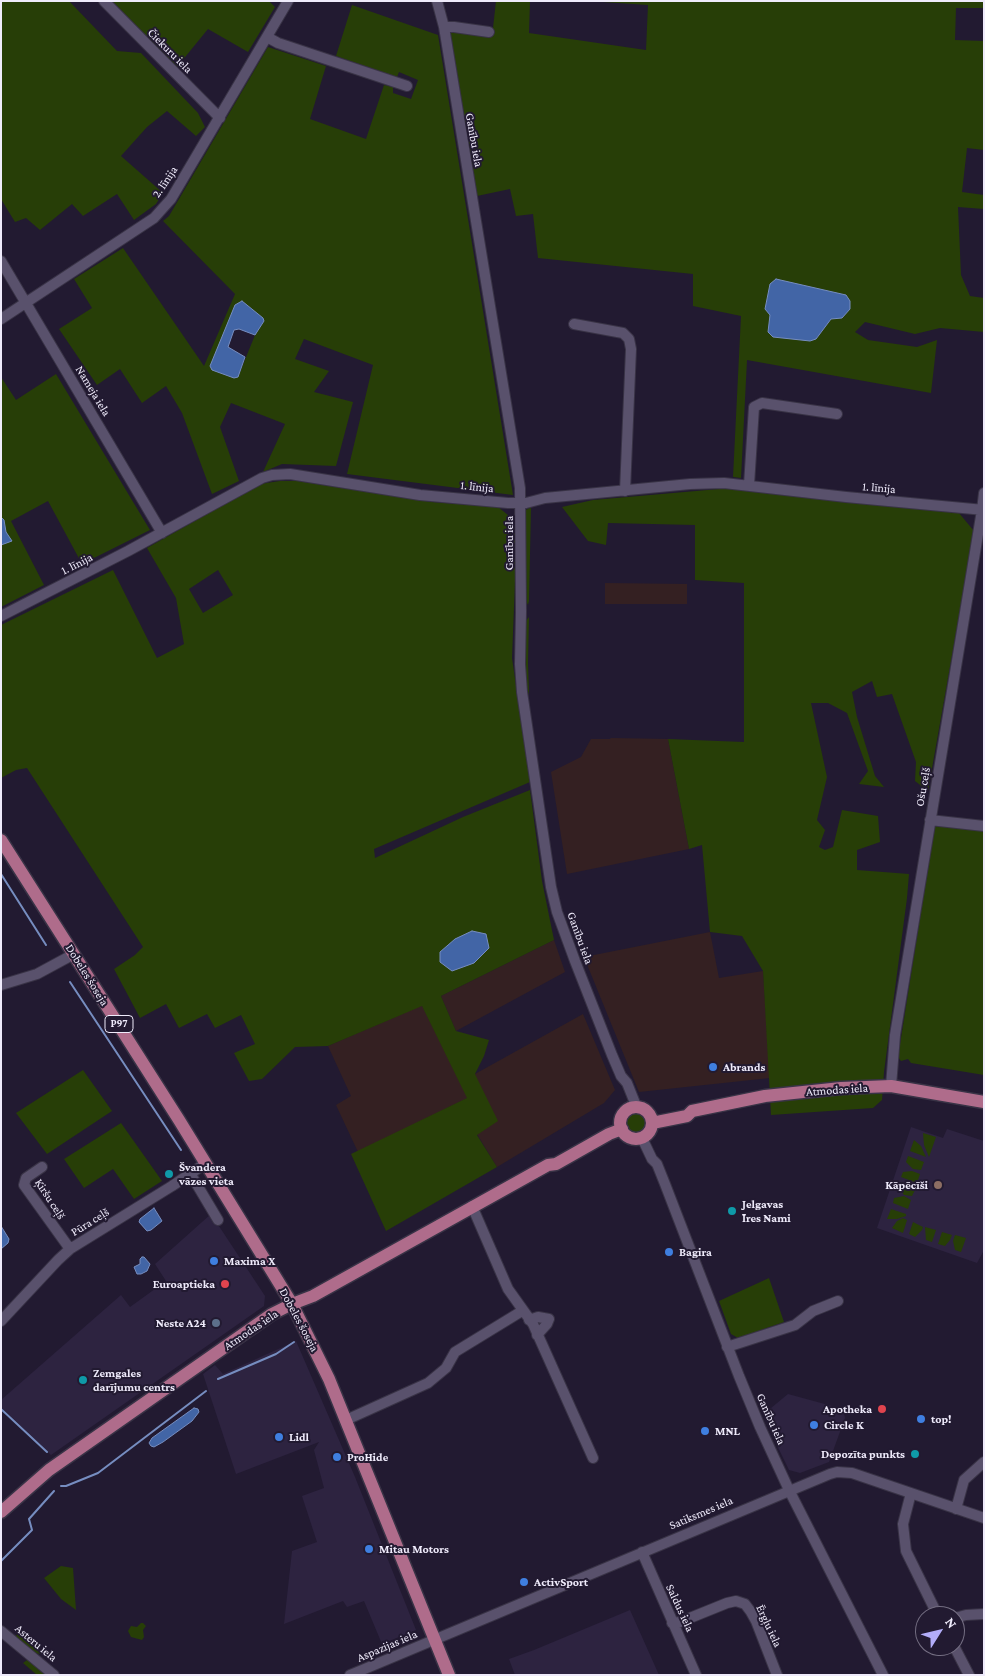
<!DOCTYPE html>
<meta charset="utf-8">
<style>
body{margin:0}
#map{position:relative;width:985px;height:1676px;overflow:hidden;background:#221a31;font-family:"Crimson Pro",serif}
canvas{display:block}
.frame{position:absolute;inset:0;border:2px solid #efebfb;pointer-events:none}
.north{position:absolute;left:915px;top:1606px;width:50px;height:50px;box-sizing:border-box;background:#221a31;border:1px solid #746e82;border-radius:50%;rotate:54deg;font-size:14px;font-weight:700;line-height:20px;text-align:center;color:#efebfb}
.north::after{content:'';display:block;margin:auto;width:18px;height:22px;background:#b3adf9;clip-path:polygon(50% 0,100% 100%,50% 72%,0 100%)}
</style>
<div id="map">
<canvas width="985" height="1676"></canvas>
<div class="frame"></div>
<div class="north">N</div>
</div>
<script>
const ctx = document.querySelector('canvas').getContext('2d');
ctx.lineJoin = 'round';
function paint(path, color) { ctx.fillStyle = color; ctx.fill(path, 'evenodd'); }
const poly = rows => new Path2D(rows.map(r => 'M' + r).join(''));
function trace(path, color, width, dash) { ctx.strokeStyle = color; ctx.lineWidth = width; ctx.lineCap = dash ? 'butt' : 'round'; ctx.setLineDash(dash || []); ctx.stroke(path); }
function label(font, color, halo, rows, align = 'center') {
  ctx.font = font + ' "Crimson Pro",serif'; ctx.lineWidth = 4; ctx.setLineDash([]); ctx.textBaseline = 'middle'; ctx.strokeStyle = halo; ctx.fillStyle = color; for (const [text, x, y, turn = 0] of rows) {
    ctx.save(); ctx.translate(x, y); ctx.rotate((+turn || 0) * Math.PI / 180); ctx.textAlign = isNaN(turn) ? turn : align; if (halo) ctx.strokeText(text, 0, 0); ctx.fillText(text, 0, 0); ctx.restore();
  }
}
paint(poly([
 [911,1127,943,1138,947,1129,984,1141,984,1250,977,1263,877,1228],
 [211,1214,265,1296,264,1306,51,1455,1,1407,1,1400,121,1295,130,1307,166,1281,155,1264],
 [296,1341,355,1477,416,1630,382,1644,364,1601,347,1607,343,1601,284,1624,292,1551,317,1542,302,1496,324,1488,314,1450,319,1442,236,1474,203,1374,215,1365,223,1374],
 [788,1394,843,1409,845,1418,829,1462,800,1473,789,1470,773,1437,765,1413],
 [630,1610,659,1675,515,1675,509,1659,534,1650]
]), '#2d2340');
paint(poly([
 [605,583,687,584,687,604,605,604],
 [611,738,668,739,689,849,567,874,551,772,581,757,591,739,610,739],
 [710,932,719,978,763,971,770,1078,639,1092,584,957],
 [554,940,565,972,456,1031,441,996],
 [422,1005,468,1098,358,1152,336,1105,351,1096,328,1046],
 [583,1014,615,1090,604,1103,497,1167,477,1134,475,1074]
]), '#342022');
paint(poly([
 [1,1,69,1,117,51,141,53,198,113,205,127,196,136,167,111,147,127,121,156,163,193,156,204,134,220,117,194,83,216,72,204,40,230,26,218,15,222,1,199],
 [112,1,269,1,275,7,248,52,208,29,177,67],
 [496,1,530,1,529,33,646,50,648,5,588,1,984,1,984,8,956,8,955,40,984,41,984,150,967,148,962,192,984,195,984,209,958,207,961,275,970,296,984,298,984,332,940,328,915,334,865,322,855,332,868,340,917,347,937,340,931,393,747,360,741,478,733,477,741,316,693,306,693,274,538,258,533,214,516,216,510,189,477,196,450,31,492,37],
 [770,315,831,319,816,339,768,332],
 [352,5,438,35,513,495,347,474,373,365,304,339,295,359,329,371,314,392,353,402,336,466,282,464,263,472,285,424,231,403,220,427,239,481,212,494,182,413,166,386,142,403,120,369,97,385,59,329,92,308,74,279,123,248,204,366,235,294,163,221,169,216,268,47,326,66,310,119,366,139,384,85,393,87,393,93,411,99,418,80,399,72,397,77,336,56],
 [242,301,264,321,255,335,238,377,210,366],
 [56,374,150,530,82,564,48,501,11,521,44,585,1,607,1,377,16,400],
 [280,481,298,481,432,502,498,507,513,519,517,531,512,658,530,782,374,849,375,858,463,817,530,790,542,881,554,940,441,996,456,1031,489,1040,484,1056,475,1074,498,1121,477,1135,497,1167,386,1231,351,1154,467,1098,422,1006,328,1046,295,1047,262,1079,249,1081,234,1053,255,1044,241,1015,215,1028,207,1014,179,1028,166,1004,140,1018,114,969,135,955,143,947,27,768,16,770,1,778,1,625,113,570,157,658,184,644,176,598,147,548,260,484],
 [218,570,233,595,203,613,189,589],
 [719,489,737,489,959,513,974,531,928,791,915,781,916,762,892,694,877,697,872,681,852,692,857,717,875,776,884,787,859,784,868,771,847,713,828,703,811,703,827,777,817,820,825,830,819,847,825,850,833,847,842,810,878,816,880,842,857,850,857,870,909,874,907,898,884,1072,882,1100,873,1108,771,1115,763,971,742,936,710,932,702,845,689,849,668,739,744,742,744,583,695,580,695,525,608,523,606,545,588,541,562,507,593,500],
 [531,507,529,601,528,605,525,599,525,514,526,510],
 [529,617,528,663,529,691,527,700,524,668,525,622],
 [938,823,984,829,984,1075,911,1063,908,1059,901,1061,898,1057,934,829],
 [83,1070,112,1111,47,1154,16,1113],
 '626 1123a10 10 0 1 1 20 0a10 10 0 1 1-20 0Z',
 [121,1123,162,1181,134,1199,113,1169,84,1188,64,1159],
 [923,1133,936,1137,929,1157,924,1145],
 [914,1140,921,1146,926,1157,910,1151],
 [908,1156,924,1162,921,1170,913,1169,906,1162],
 [912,1171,920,1174,917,1183,901,1177,903,1172],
 [900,1182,916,1188,912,1196,904,1195,898,1187],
 [904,1196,911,1200,908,1209,893,1203,894,1198],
 [891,1209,906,1214,906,1216,897,1219,887,1219],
 [903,1218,907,1220,903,1233,892,1228,897,1221],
 [913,1222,923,1227,922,1230,915,1237,909,1234],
 [925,1227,936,1230,932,1242,926,1240],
 [942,1232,952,1235,950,1240,945,1246,938,1244],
 [955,1235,966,1238,961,1252,955,1250,953,1241],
 [769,1278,784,1322,738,1338,731,1334,719,1301],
 [61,1566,73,1568,76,1610,61,1599,44,1578],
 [141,1623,143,1623,146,1626,143,1630,144,1637,142,1640,131,1637,128,1631,131,1626,137,1627],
 [18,1633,42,1654,33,1653,16,1636],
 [27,1660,32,1660,49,1675,37,1675,23,1663]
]), '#273e07');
const water = poly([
 [776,279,846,295,850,301,850,309,842,318,831,319,816,339,810,341,773,337,768,332,770,315,765,309,770,284,776,279],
 [242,301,263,318,264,321,255,335,239,329,234,330,228,347,245,357,238,377,234,378,212,370,210,366,235,305,242,301],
 [1,517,4,520,6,532,12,541,1,545,1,517],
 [472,931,486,934,489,948,474,963,452,971,440,962,440,952,455,939,472,931],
 [154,1208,162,1221,151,1230,147,1231,139,1222,140,1219,154,1208],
 [1,1226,9,1239,8,1243,1,1249,1,1226],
 [142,1257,144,1257,150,1264,147,1271,141,1274,137,1274,134,1267,140,1264,140,1259,142,1257],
 [194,1408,198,1409,199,1412,192,1421,163,1442,154,1447,151,1446,149,1443,152,1438,194,1408]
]);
paint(water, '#4265a6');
trace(water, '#768dc0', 1);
trace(poly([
 [1,874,46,945],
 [70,982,181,1150],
 [218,1379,276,1354,294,1342],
 [1,1409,47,1452],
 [61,1486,66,1486,98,1473,206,1391],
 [1,1561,32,1530,29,1519,54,1491]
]), '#768dc0', 2);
const minor = poly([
 [104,1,220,118],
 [437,1,444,27,520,488,521,612,520,664,522,692,551,887,557,912,575,961,612,1055,621,1076,627,1083,637,1108],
 [444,27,454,27,489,32],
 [267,37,278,43,407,86],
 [1,261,162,533],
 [1,319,154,218,171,199,288,1],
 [574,324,623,333,629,339,631,349,625,491],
 [749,485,754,407,762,403,837,414],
 [1,616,128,551,262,478,272,475,290,474,420,495,508,503,526,503,545,498,690,484,724,483,846,497,984,510],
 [930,820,984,826],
 [1,985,37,974,74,954],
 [891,1086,895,1035,982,510,984,493],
 [642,1138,652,1159,657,1164,665,1184,739,1376,760,1427,789,1490,883,1675],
 [42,1167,26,1178,24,1185,70,1249],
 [190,1173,218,1220],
 [472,1206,508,1289,533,1324,593,1458],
 [529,1320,538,1317,549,1319,547,1324,537,1335],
 [1,1321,58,1260,70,1249,172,1186,206,1163],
 [727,1347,795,1325,813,1311,838,1301],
 [346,1420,428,1383,446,1368,455,1352,522,1311],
 [911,1493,903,1524,906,1551,938,1616],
 [956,1509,964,1480,984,1462],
 [642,1552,696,1675],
 [955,1618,966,1615,984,1614],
 [672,1623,680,1622,727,1603,736,1601,745,1604,751,1612,756,1621,777,1675],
 [1,1631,54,1675],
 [954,1646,969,1675],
 [350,1675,830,1474,837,1472,852,1473,984,1518]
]);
const major = poly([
 [1,840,179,1120,292,1304,329,1379,449,1675],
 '620 1123a16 16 0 1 1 32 0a16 16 0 1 1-32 0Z',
 [652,1123,687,1116,692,1111,765,1096,841,1088,891,1086,984,1102],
 [1,1512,49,1470,272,1314,292,1304,313,1296,548,1165,556,1164,609,1134,622,1129]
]);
trace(minor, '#393346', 12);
trace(major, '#393346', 15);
trace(minor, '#59516c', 10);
trace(major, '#af6c8b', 12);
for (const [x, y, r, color] of [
 [713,1067,5,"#3f7fe0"],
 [169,1174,5,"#0f9aa8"],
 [938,1185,5,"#8d6e63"],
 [732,1211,5,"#0f9aa8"],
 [669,1252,5,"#3f7fe0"],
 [214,1261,5,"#3f7fe0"],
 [225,1284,5,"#e0444e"],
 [216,1323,5,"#5c6f8a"],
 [83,1380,5,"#0f9aa8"],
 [882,1409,5,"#e0444e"],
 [921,1419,5,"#3f7fe0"],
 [814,1425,5,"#3f7fe0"],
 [705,1431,5,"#3f7fe0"],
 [279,1437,5,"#3f7fe0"],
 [915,1454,5,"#0f9aa8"],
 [337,1457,5,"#3f7fe0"],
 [369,1549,5,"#3f7fe0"],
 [524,1582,5,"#3f7fe0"]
]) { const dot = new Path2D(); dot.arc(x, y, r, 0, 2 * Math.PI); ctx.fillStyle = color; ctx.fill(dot); trace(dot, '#221a31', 2); }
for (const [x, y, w] of [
 [119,1024,28]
]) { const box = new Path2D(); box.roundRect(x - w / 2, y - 8.5, w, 17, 4); ctx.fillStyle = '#221a31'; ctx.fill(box); trace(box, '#efebfb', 1); }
label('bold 11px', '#efebfb', null, [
 ["P97",119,1024]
]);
label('12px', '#efebfb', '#221a31', [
 ["Čiekuru iela",170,51,45],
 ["Ganību iela",474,140,80],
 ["2. līnija",165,182,-56],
 ["Nameja iela",93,391,59],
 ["1. līnija",477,487,6],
 ["1. līnija",879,488,5],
 ["Ganību iela",509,543,-90],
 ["1. līnija",77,564,-27],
 ["Ošu ceļš",923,787,-80],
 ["Ganību iela",580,938,70],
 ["Dobeles šoseja",87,975,58],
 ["Atmodas iela",837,1090,-4],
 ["Ķiršu ceļš",50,1199,57],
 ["Pūra ceļš",90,1222,-32],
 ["Dobeles šoseja",299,1320,62],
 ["Atmodas iela",251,1330,-34],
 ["Ganību iela",771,1419,66],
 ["Satiksmes iela",701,1513,-23],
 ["Saldus iela",680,1608,65],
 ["Ērgļu iela",769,1626,65],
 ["Asteru iela",36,1643,40],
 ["Aspazijas iela",387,1646,-23]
]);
label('bold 12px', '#efebfb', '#221a31', [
 ["Abrands",723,1067],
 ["Švandera",179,1167],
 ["vāzes vieta",179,1181],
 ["Kāpēcīši",928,1185,"right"],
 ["Jelgavas",742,1204],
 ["Īres Nami",742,1218],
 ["Bagira",679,1252],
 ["Maxima X",224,1261],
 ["Euroaptieka",215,1284,"right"],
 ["Neste A24",206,1323,"right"],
 ["Zemgales",93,1373],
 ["darījumu centrs",93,1387],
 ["Apotheka",872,1409,"right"],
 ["top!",931,1419],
 ["Circle K",824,1425],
 ["MNL",715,1431],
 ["Lidl",289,1437],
 ["Depozīta punkts",905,1454,"right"],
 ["ProHide",347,1457],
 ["Mitau Motors",379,1549],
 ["ActivSport",534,1582]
], 'left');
</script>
